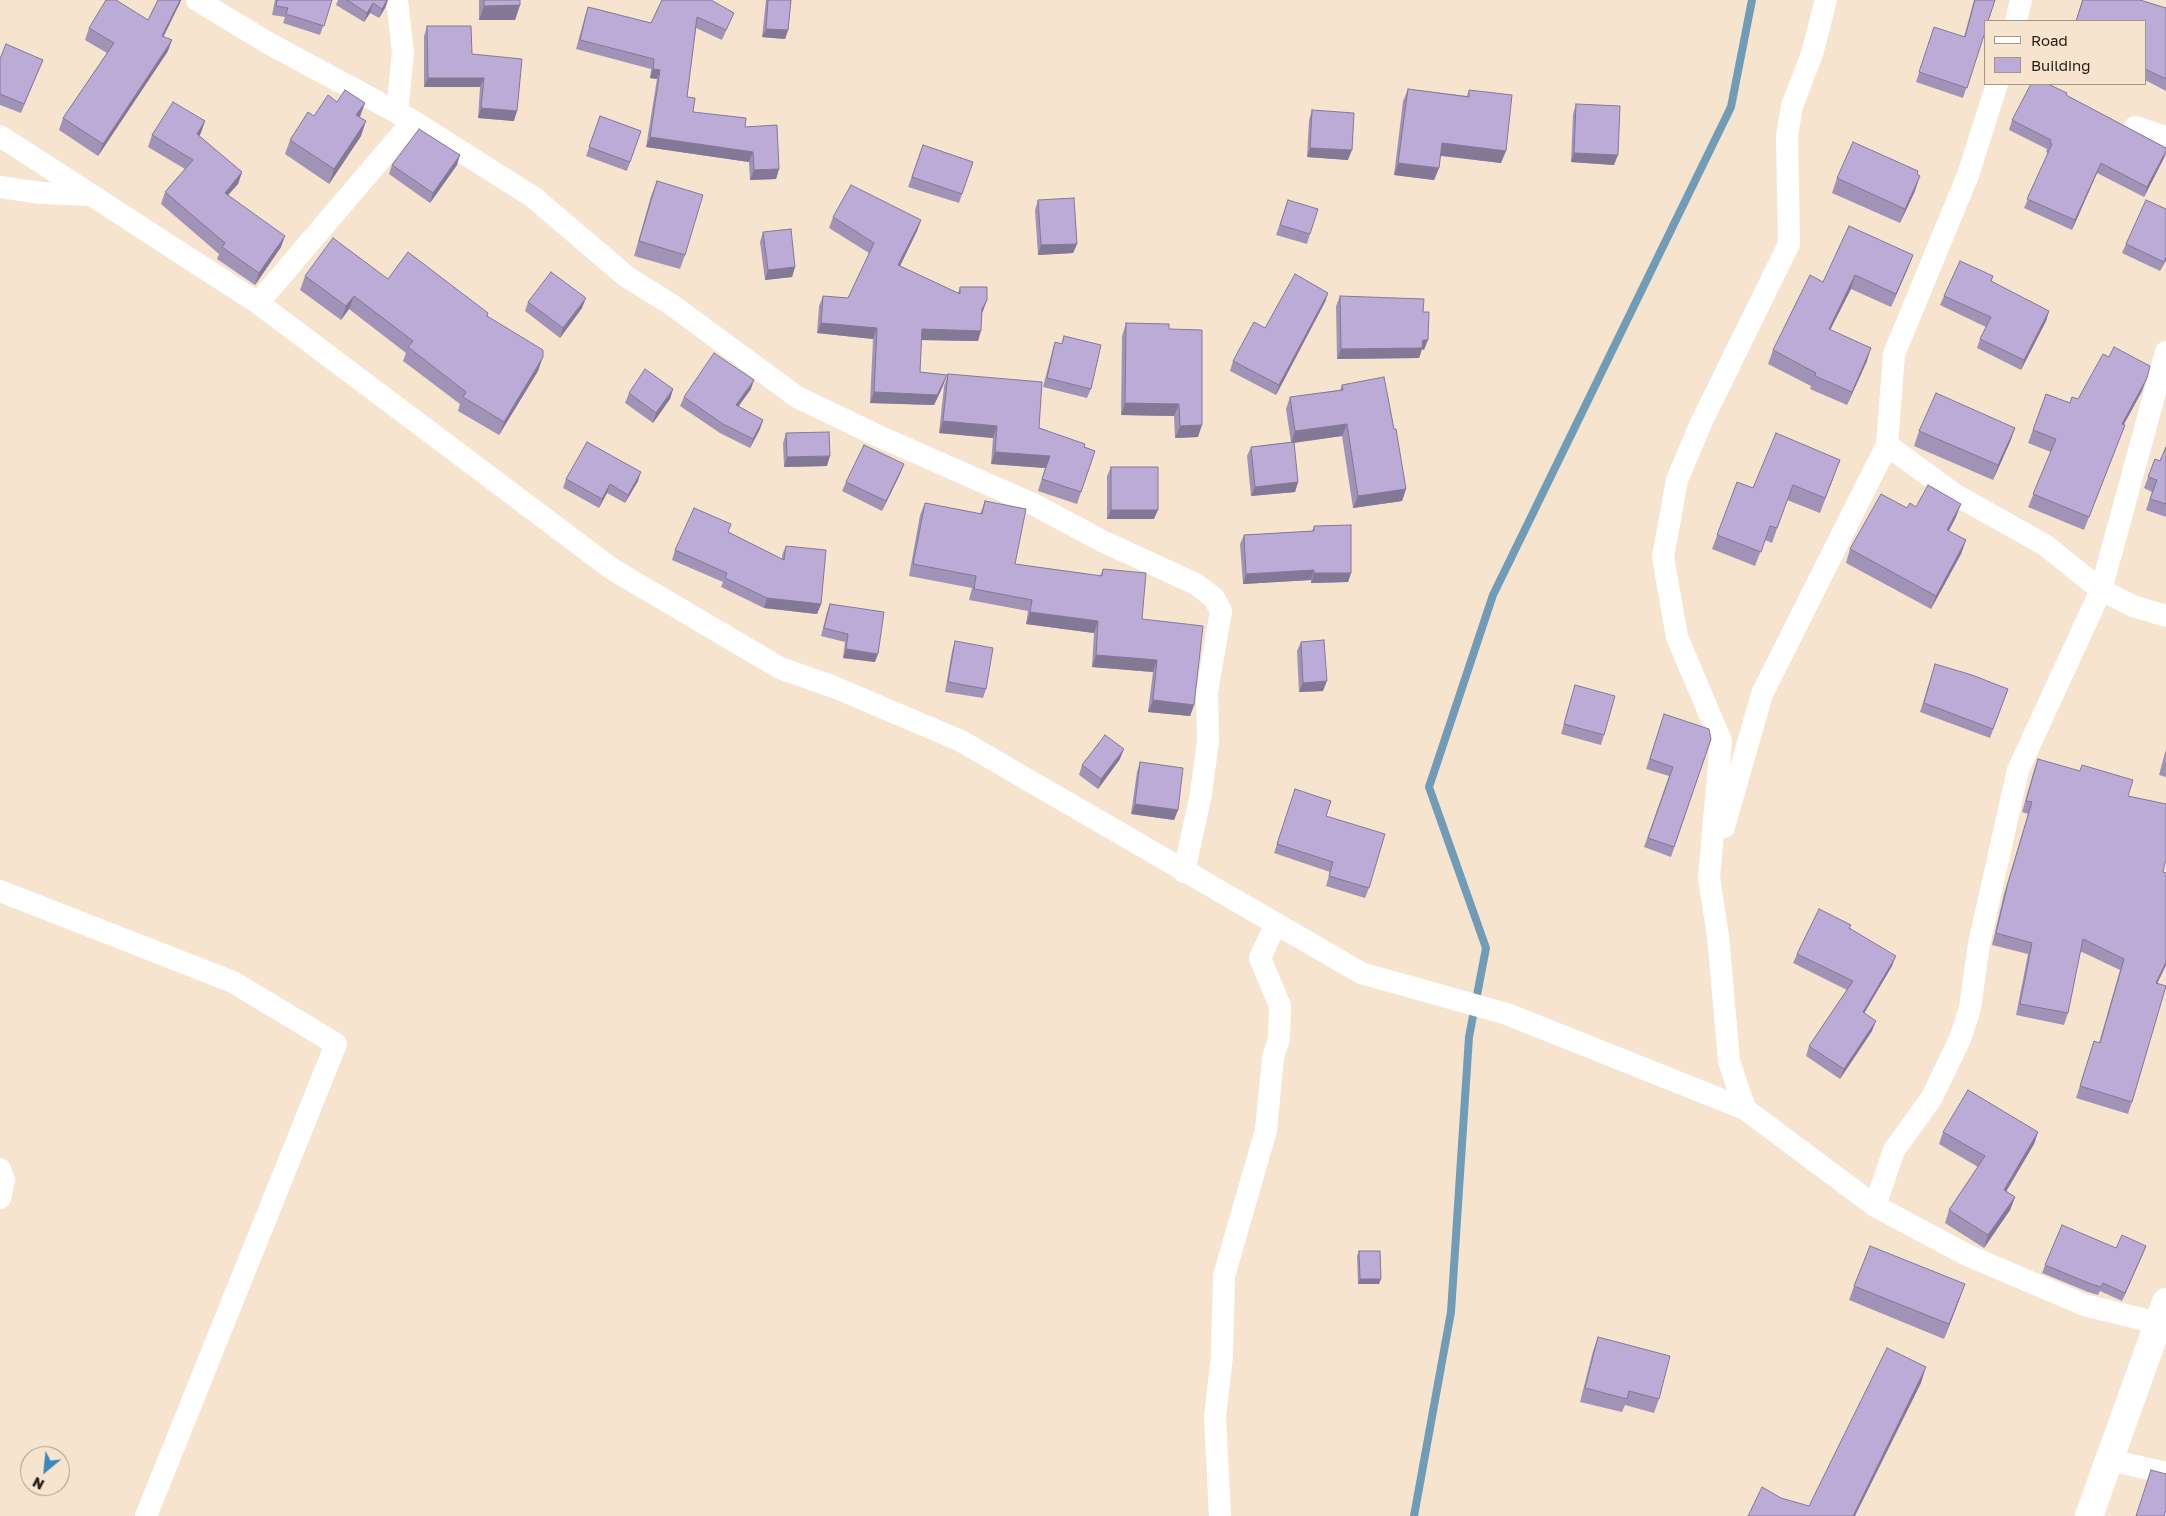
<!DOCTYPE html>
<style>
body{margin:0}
#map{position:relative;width:2166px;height:1516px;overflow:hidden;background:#f7e4ce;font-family:"Golos Text",sans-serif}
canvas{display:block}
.legend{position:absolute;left:1984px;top:20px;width:162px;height:65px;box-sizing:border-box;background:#f7e4ce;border:1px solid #a49685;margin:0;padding:6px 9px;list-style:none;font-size:15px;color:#272018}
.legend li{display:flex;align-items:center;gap:10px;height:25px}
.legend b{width:25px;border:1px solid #a49685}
.north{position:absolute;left:20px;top:1446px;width:50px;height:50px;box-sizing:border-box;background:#f7e4ce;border:1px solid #a49685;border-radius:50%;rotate:208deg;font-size:14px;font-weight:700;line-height:20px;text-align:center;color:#272018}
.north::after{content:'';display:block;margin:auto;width:18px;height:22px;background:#3c87bb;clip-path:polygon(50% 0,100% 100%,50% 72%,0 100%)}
</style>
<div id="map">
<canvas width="2166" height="1516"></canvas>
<ul class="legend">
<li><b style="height:6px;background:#fff"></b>Road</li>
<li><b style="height:14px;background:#bbabd6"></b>Building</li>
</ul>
<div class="north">N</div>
</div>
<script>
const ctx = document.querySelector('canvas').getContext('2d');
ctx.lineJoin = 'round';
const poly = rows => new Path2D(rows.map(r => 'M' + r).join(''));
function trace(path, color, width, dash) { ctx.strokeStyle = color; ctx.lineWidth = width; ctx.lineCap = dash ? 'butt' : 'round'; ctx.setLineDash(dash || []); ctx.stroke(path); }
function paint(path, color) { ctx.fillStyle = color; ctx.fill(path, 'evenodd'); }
trace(poly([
 [1414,1516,1451,1312,1469,1037,1486,948,1429,787,1493,595,1731,107,1752,0]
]), '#719cb8', 8);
trace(poly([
 [197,0,270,44,413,121,533,197,627,277,672,305,797,397,876,435,1033,504,1102,541,1196,584,1214,598,1221,611,1207,692,1208,741,1201,794,1184,872],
 [2016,21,2021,0],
 [1997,84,1968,175,1894,354,1887,445,1954,494,2045,545,2101,590,2133,606,2166,616],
 [397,112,403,52,397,0],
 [2135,127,2166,137],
 [0,136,258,303,612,569,780,668,834,687,961,741,1361,973,1507,1014,1745,1109,1875,1206,1967,1255,2084,1305,2158,1323],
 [0,187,41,193,91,195],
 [258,303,413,121],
 [1724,827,1762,694,1887,445],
 [0,891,233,982,336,1044,146,1516],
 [1745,1109,1729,1061,1718,936,1709,878,1721,741,1677,637,1663,557,1677,480,1701,423,1789,244,1787,135,1792,106,1812,54,1826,0],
 [0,1169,4,1180,0,1198],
 [1875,1206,1894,1150,1931,1099,1960,1039,1970,1008,1979,944,2018,770,2101,590,2166,352],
 [2110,1460,2166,1473],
 [1220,1516,1215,1417,1222,1356,1224,1276,1266,1130,1273,1058,1279,1038,1280,1006,1260,958,1275,925]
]), '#fff', 22);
trace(poly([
 [2089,1516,2166,1302]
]), '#fff', 28);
paint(poly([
 [158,0,181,0,164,36,168,51,98,156,59,130,63,118,107,53,85,40,89,28,148,20],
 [275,0,332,0,320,35,283,23,285,17,272,15],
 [338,0,388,0,385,8,379,18,370,13,364,22,336,5],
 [479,0,520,0,520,5,515,20,479,20],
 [662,0,730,22,722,40,696,28,687,97,693,112,745,127,779,169,776,179,750,180,749,162,646,147,657,79,650,78,651,69,576,49,585,16,588,7,651,23],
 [766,0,791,0,788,30,785,39,762,37],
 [1974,0,1995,0,1963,98,1916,82,1931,36,1964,37],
 [2082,0,2166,8,2166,91,2145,80,2145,21,2076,21],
 [427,26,472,54,514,121,478,118,480,87,424,87,424,36],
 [0,59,43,60,21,113,0,105],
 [1408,89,1467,96,1469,90,1501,163,1440,156,1439,168,1434,180,1394,175,1403,101],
 [2066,95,2166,148,2166,152,2164,158,2144,197,2097,173,2072,230,2024,208,2048,153,2046,152,2047,149,2009,130,2012,120],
 [337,102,365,103,360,117,361,136,329,184,285,154,290,140,314,116],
 [1576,104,1614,165,1571,162,1573,114],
 [1312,110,1348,160,1307,157,1309,120],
 [600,116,641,131,627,171,586,156],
 [205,121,199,136,242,172,238,184,228,195,281,247,255,285,217,259,219,254,161,204,165,192,185,169,148,147,152,135],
 [923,145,973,162,959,203,908,187],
 [392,165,457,165,430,203,389,174],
 [1837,178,1915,191,1900,223,1832,193],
 [657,181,685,255,680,269,634,256,651,196],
 [1038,200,1077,244,1073,253,1038,255,1035,210],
 [1288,200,1310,234,1307,244,1276,235],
 [2166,209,2166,260,2160,271,2122,253,2126,244],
 [833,217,921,220,917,231,900,266,958,293,960,287,987,300,982,313,978,341,921,340,920,372,943,386,934,405,870,403,873,339,817,333,819,306,823,296,848,298,869,253,829,228],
 [763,232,795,267,792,277,765,280,760,242],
 [1913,255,1908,268,1891,307,1851,289,1830,330,1867,361,1847,405,1810,389,1811,386,1768,364,1773,350,1823,282],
 [305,276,388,279,488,313,487,316,538,371,499,435,458,411,460,404,403,361,406,353,349,309,341,320,300,290],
 [1993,276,1991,282,2049,311,2046,321,2021,370,1977,348,1980,339,1986,327,1940,305,1944,296],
 [1328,293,1325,302,1276,395,1230,371,1233,361,1265,328],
 [1340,296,1423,312,1424,350,1422,349,1419,358,1337,359,1336,306],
 [528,302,582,308,560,338,525,311],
 [1126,323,1169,329,1198,437,1175,438,1174,416,1121,415,1122,336],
 [1064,336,1091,389,1087,398,1043,387,1052,352,1055,342,1061,344],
 [948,374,1039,428,1095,451,1077,504,1038,491,1045,468,991,464,993,438,939,433,944,386],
 [1342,385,1406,489,1402,501,1353,508,1342,436,1294,443,1298,482,1295,492,1251,496,1247,456,1251,447,1291,442,1286,409,1290,397,1340,390],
 [673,389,670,399,653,423,625,403,629,393],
 [751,389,738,406,763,420,760,429,750,448,720,433,680,406,684,397],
 [2142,391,2124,424,2120,438,2084,530,2028,507,2051,452,2028,443,2046,394,2070,403,2078,399],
 [2015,428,2010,442,1993,480,1914,446,1919,431],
 [786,433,827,466,784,467,783,443],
 [2166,447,2166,517,2146,510,2152,492,2144,488,2155,459,2160,461],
 [904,464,900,474,882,511,842,491,846,482],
 [1111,467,1154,519,1107,519,1107,476],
 [1835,474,1820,513,1787,500,1772,543,1765,540,1755,566,1712,549,1737,482,1753,488],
 [566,479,638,481,625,503,607,493,599,508,563,488],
 [985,501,1015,564,1100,576,1103,569,1142,619,1194,705,1190,716,1148,712,1153,672,1092,667,1094,633,1026,624,1028,611,969,600,972,588,909,576,920,515,925,503,980,514],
 [1916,507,1956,517,1949,531,1966,540,1961,554,1931,609,1846,563,1850,549,1907,508],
 [731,524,728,532,782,559,782,555,786,546,821,604,817,614,764,608,721,587,723,582,672,560,675,550],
 [1314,526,1351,573,1348,582,1311,583,1311,580,1243,584,1240,544,1244,535,1312,531],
 [830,604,875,662,843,658,845,642,821,636,827,612],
 [955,641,986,689,983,698,945,692,952,651],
 [1301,642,1323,691,1299,692,1297,651],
 [1935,664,2008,689,1990,738,1920,712],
 [1575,685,1604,735,1601,745,1561,734,1572,695],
 [1664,714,1711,739,1671,857,1644,847,1669,776,1646,769],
 [2166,749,2166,777,2159,775],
 [1120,759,1098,789,1079,775,1082,765],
 [2038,759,2128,796,2163,872,2166,873,2166,965,2157,984,2132,1102,2128,1114,2076,1098,2094,1041,2099,1043,2120,970,2080,951,2068,1013,2064,1025,2016,1015,2028,954,1992,945,2004,894,2028,814,2022,812,2034,770],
 [1140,762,1178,810,1174,820,1131,814,1137,772],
 [1292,799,1326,816,1369,888,1365,898,1326,886,1330,872,1274,853],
 [1850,928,1892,966,1864,1013,1872,1031,1840,1079,1806,1056,1809,1046,1847,990,1793,963,1797,954],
 [1943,1132,2038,1132,2034,1144,2006,1192,2015,1197,2010,1210,1984,1248,1945,1223,1949,1210,1978,1167,1939,1144],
 [2146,1246,2122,1301,2100,1291,2098,1295,2088,1292,2042,1273,2045,1265,2116,1248],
 [1359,1251,1379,1284,1358,1284,1357,1256],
 [1854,1286,1960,1298,1944,1339,1849,1300],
 [1598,1337,1659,1399,1654,1413,1625,1405,1622,1412,1580,1402,1593,1351]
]), '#a193b8');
paint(poly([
 [180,0,181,0,180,3,158,47,162,36],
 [388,0,385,8,379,18,382,9],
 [373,3,370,13,364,22,367,13],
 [520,5,515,20,479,20,484,6],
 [766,29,788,30,785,39,762,37],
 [172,40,168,51,98,156,103,144],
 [653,69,660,70,657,79,650,78],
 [428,78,484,78,480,87,424,87],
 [365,103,359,118,356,115],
 [481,108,517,111,514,121,478,118],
 [205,121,201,133,193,146,197,134],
 [366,121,361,136,329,184,334,169],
 [650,137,753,152,749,162,646,147],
 [1442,143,1506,151,1501,163,1437,155],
 [1310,148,1352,150,1348,160,1307,157],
 [2166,151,2164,158,2144,197,2147,187],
 [1574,153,1618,155,1614,165,1571,162],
 [460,155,457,165,430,203,433,193],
 [1398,163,1439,168,1434,180,1394,175],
 [2101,163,2097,173,2072,230,2075,220],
 [779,169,776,179,750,180,754,170],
 [242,172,238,184,220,204,225,193],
 [1920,176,1915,191,1900,223,1905,209],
 [921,220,917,231,895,276,898,265],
 [285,236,281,247,255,285,259,273],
 [1077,244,1073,253,1038,255,1041,245],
 [1913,255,1908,268,1891,307,1896,294],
 [2166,257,2166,260,2160,271,2164,262],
 [795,267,792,277,765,280,768,270],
 [1855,275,1851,289,1824,342,1829,329],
 [1328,293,1325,302,1276,395,1279,385],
 [354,296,349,309,341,320,346,306],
 [586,298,582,308,560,338,563,328],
 [987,300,983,311,978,320,982,309],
 [2049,311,2046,321,2021,370,2024,360],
 [821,323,877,328,873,339,817,333],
 [922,329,981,331,978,341,918,340],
 [1423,340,1428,340,1424,350,1422,349,1419,358,1337,359,1341,349],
 [1871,348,1867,361,1847,405,1852,392],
 [543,357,538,371,499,435,504,422],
 [947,375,943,386,934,405,870,403,874,392],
 [2147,378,2142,391,2117,437,2122,424],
 [754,380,751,389,733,414,736,405],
 [673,389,670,399,653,423,656,413],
 [1125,403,1179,404,1174,416,1121,415],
 [763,420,760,429,750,448,753,439],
 [943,421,997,426,993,438,939,433],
 [1347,424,1342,436,1291,443,1295,431],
 [1202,425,1198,437,1175,438,1180,426],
 [2015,428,2010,442,1993,480,1998,465],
 [995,452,1050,456,1045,468,991,464],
 [830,456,827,466,784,467,787,457],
 [904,464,900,474,882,511,886,501],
 [641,472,638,481,625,503,628,495],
 [1298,482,1295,492,1251,496,1255,487],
 [610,484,607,493,599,508,602,499],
 [1406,489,1402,501,1353,508,1358,496],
 [1961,504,1956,517,1942,543,1947,530],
 [1111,510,1158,510,1154,519,1107,519],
 [1966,540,1961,554,1931,609,1936,596],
 [1314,570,1311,580,1243,584,1246,574],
 [1314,573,1351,573,1348,582,1311,583],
 [767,598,821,604,817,614,764,608],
 [1030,612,1098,621,1094,633,1026,624],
 [846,649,878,654,875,662,843,658],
 [1096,655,1157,660,1153,672,1092,667],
 [1327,681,1323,691,1299,692,1303,683],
 [1153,700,1194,705,1190,716,1148,712],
 [1124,749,1120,759,1098,789,1101,779],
 [1135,804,1178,810,1174,820,1131,814],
 [1896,956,1892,966,1859,1022,1863,1012],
 [2166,962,2166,965,2152,994,2156,983],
 [1876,1021,1872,1031,1840,1079,1844,1069],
 [2038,1132,2034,1144,1999,1203,2004,1190],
 [2015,1197,2010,1210,1984,1248,1988,1235],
 [2146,1246,2143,1254,2122,1301,2125,1293],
 [1360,1279,1381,1279,1379,1284,1358,1284],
 [1965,1284,1960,1298,1944,1339,1949,1324],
 [1926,1367,1921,1383,1855,1516,1853,1516]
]), '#837896');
const building = poly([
 [106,0,116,0,148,20,158,0,180,0,162,36,172,40,103,144,63,118,114,43,89,28,106,0],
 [277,0,332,0,324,26,286,14,288,8,276,6,277,0],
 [347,0,387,0,382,9,373,3,367,13,347,0],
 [484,0,520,0,520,5,484,6,484,0],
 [662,0,711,0,734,13,726,30,697,17,687,97,695,98,693,112,746,118,745,127,777,125,779,169,754,170,753,152,650,137,660,70,653,69,654,59,580,40,588,7,651,23,662,0],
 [768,0,791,0,788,30,766,29,768,0],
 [1975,0,1995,0,1988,21,1985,21,1985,32,1967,88,1919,72,1934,27,1965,37,1975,0],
 [2083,0,2140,0,2166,8,2166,79,2145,69,2145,21,2076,21,2083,0],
 [427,26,471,26,472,54,522,59,517,111,481,108,484,78,428,78,427,26],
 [6,44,43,60,24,104,0,94,0,59,6,44],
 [2031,84,2048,84,2067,93,2066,95,2166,148,2166,151,2147,187,2101,163,2075,220,2027,199,2052,144,2050,143,2051,140,2012,120,2031,84],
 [1408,89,1469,97,1469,90,1512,95,1506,151,1442,143,1439,168,1398,163,1408,89],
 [345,90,365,103,356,115,366,121,334,169,290,140,308,112,314,116,328,95,337,102,345,90],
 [173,102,205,121,197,134,242,172,225,193,285,236,259,273,222,247,225,243,165,192,193,160,152,135,173,102],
 [1576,104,1620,106,1618,155,1574,153,1576,104],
 [1312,110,1354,113,1352,150,1310,148,1312,110],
 [600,116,641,131,630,162,589,147,600,116],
 [419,129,460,155,433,193,392,165,419,129],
 [1853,142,1918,171,1917,174,1920,176,1905,209,1837,178,1853,142],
 [923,145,973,162,962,194,912,177,923,145],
 [657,181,703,195,685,255,639,241,657,181],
 [851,185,921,220,898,265,960,294,960,287,987,287,987,300,982,309,981,331,922,329,920,372,947,375,937,395,874,392,877,328,821,323,823,296,848,298,874,243,833,217,851,185],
 [1074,198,1077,244,1041,245,1038,200,1074,198],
 [1288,200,1318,209,1310,234,1280,225,1288,200],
 [2146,200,2166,209,2166,257,2164,262,2126,244,2146,200],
 [1849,226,1913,255,1896,294,1855,275,1829,329,1871,348,1852,392,1815,376,1816,373,1773,350,1810,275,1823,282,1849,226],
 [791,229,795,267,768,270,763,232,791,229],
 [333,238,388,279,408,252,488,313,487,316,543,350,543,357,504,422,463,397,466,392,408,347,413,341,354,296,346,306,305,276,333,238],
 [1960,261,1993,276,1991,281,2049,311,2024,360,1980,339,1991,317,1944,296,1960,261],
 [551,272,586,298,563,328,528,302,551,272],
 [1295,274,1328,293,1279,385,1233,361,1254,322,1265,328,1295,274],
 [1340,296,1424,299,1423,312,1429,312,1428,340,1423,340,1422,348,1341,349,1340,296],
 [1126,323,1169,324,1169,329,1202,330,1202,425,1180,426,1179,404,1125,403,1126,323],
 [1064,336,1101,345,1091,389,1047,378,1055,342,1062,344,1064,336],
 [2114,347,2150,366,2147,378,2122,424,2125,425,2089,517,2033,494,2056,439,2033,430,2046,394,2070,403,2072,397,2078,399,2103,354,2109,357,2114,347],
 [714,353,754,380,736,405,763,420,753,439,723,424,684,397,714,353],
 [645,369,673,389,656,413,629,393,645,369],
 [948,374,1042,382,1039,428,1085,444,1084,447,1095,451,1081,492,1042,479,1050,456,995,452,997,426,943,421,948,374],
 [1384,377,1394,429,1396,429,1406,489,1358,496,1347,424,1295,431,1290,397,1343,390,1342,385,1384,377],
 [1936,393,2015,428,1998,465,1919,431,1936,393],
 [829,432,830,456,787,457,786,433,829,432],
 [1776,433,1840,460,1825,498,1793,485,1777,528,1770,526,1761,552,1717,535,1737,482,1753,488,1776,433],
 [587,442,641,472,628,495,610,484,602,499,566,479,587,442],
 [1294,442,1298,482,1255,487,1251,447,1294,442],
 [864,445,904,464,886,501,846,482,864,445],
 [2166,447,2166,504,2150,499,2157,480,2148,477,2155,459,2160,461,2166,447],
 [1111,467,1158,467,1158,510,1111,510,1111,467],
 [1928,485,1961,504,1947,530,1966,540,1936,596,1850,549,1881,494,1907,508,1910,503,1916,507,1928,485],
 [985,501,1026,509,1015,564,1102,576,1103,569,1146,573,1142,619,1203,626,1194,705,1153,700,1157,660,1096,655,1098,621,1030,612,1032,600,974,589,976,576,913,564,925,503,982,514,985,501],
 [694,508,731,524,728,532,784,560,786,546,826,550,821,604,767,598,725,578,727,573,675,550,694,508],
 [1351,525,1351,573,1314,573,1314,570,1246,574,1244,535,1314,531,1314,526,1351,525],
 [830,604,884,612,878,654,846,649,848,634,824,628,830,604],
 [1324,640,1327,681,1303,683,1301,642,1324,640],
 [955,641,993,648,986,689,948,682,955,641],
 [1935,664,1972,675,2008,689,1993,729,1924,703,1935,664],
 [1575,685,1615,696,1604,735,1564,724,1575,685],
 [1664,714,1709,729,1711,739,1674,847,1648,838,1673,767,1650,759,1664,714],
 [1105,735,1124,749,1101,779,1082,765,1105,735],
 [2038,759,2080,771,2082,765,2133,780,2128,796,2166,804,2166,859,2163,872,2166,873,2166,962,2156,983,2166,986,2132,1102,2080,1086,2094,1041,2100,1043,2124,959,2083,939,2068,1013,2020,1004,2032,943,1996,933,2008,883,2032,802,2026,801,2038,759],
 [1140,762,1183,768,1178,810,1135,804,1140,762],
 [1295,789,1331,801,1326,816,1385,834,1369,888,1329,876,1333,862,1277,844,1295,789],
 [1819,909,1851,925,1849,928,1896,956,1863,1012,1876,1021,1844,1069,1809,1046,1853,981,1797,954,1819,909],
 [1968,1090,2038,1132,2004,1190,2015,1197,1988,1235,1949,1210,1985,1156,1943,1132,1968,1090],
 [2062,1225,2116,1248,2122,1235,2146,1246,2125,1293,2103,1283,2101,1287,2091,1284,2045,1265,2062,1225],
 [1870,1246,1965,1284,1949,1324,1854,1286,1870,1246],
 [1359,1251,1380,1251,1381,1279,1360,1279,1359,1251],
 [1598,1337,1670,1356,1659,1399,1629,1391,1627,1399,1585,1388,1598,1337],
 [1887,1348,1926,1367,1853,1516,1748,1516,1762,1487,1781,1498,1809,1506,1887,1348],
 [2151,1470,2166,1474,2166,1510,2164,1516,2136,1516,2151,1470]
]);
paint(building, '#bbabd6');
trace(building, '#837896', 1);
</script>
